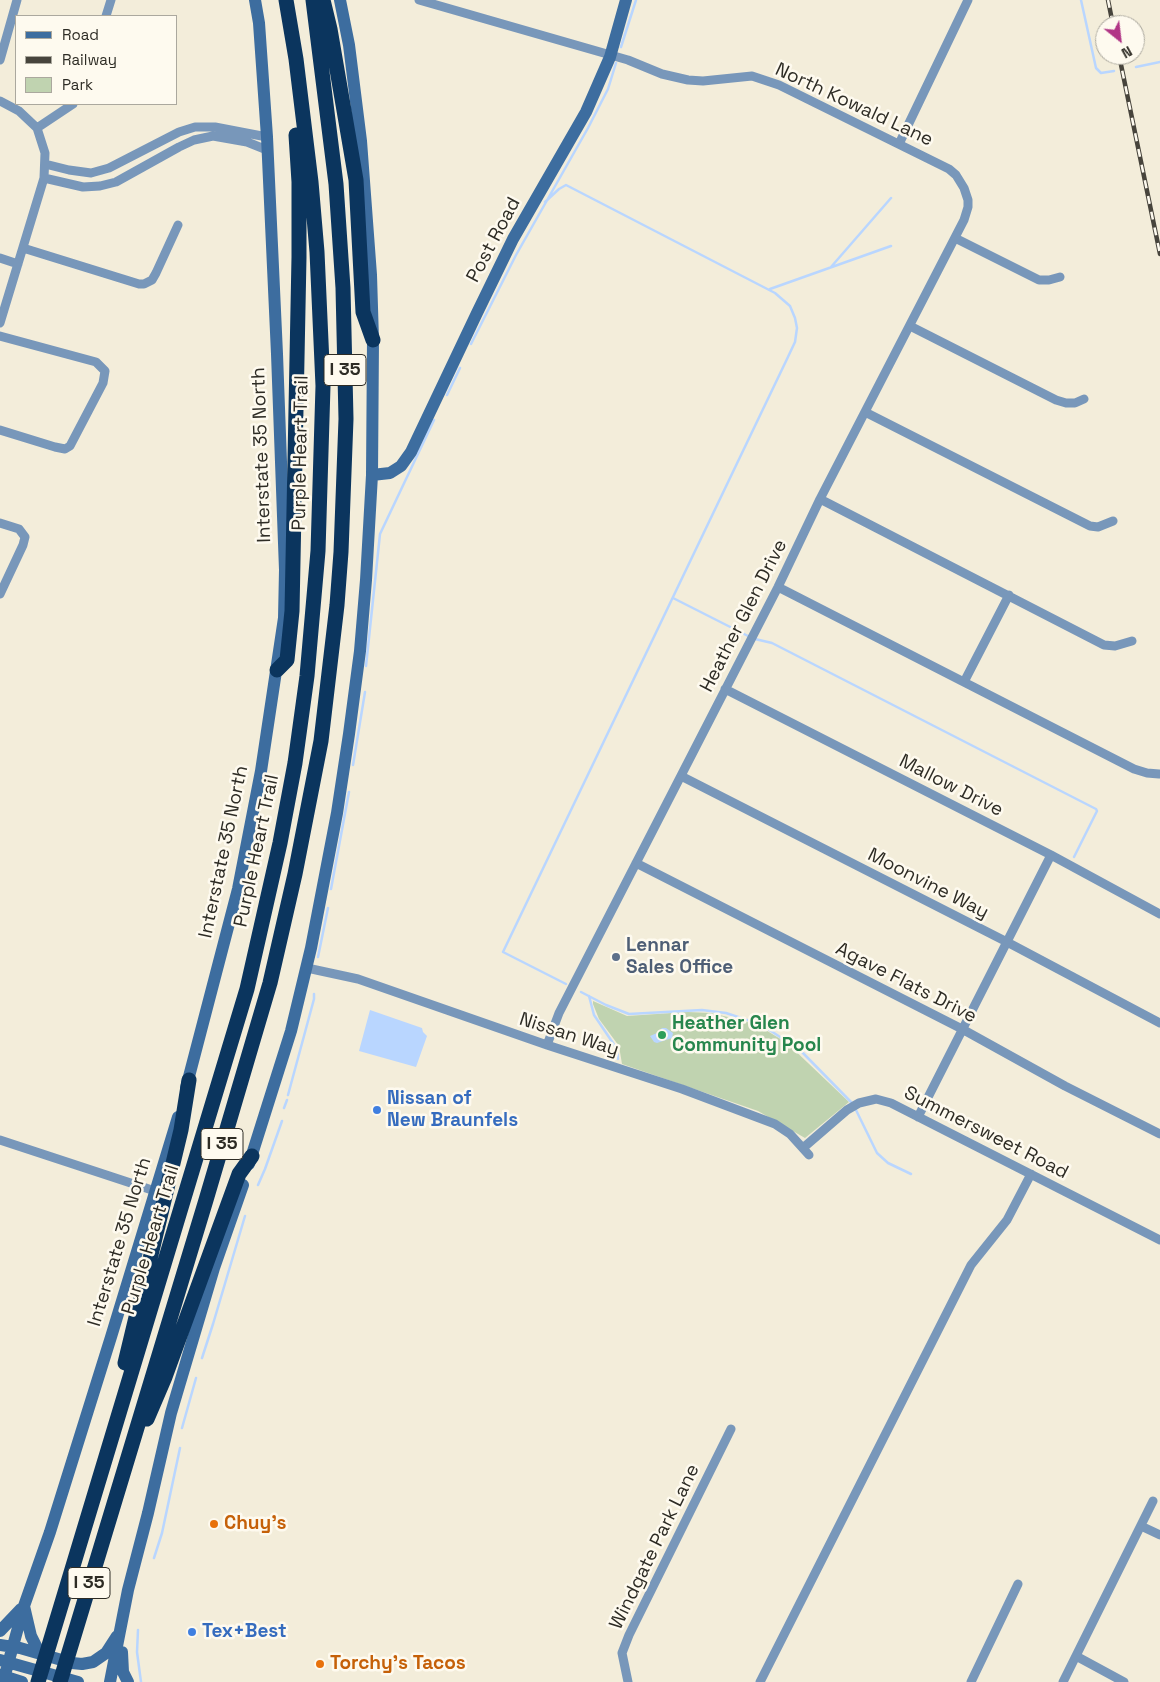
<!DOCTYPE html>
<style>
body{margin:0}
#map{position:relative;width:1160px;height:1682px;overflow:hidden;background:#f3edda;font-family:"Space Grotesk",sans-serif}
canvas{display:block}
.legend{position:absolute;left:15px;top:15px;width:162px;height:90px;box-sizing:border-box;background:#fefaef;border:1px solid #aba89e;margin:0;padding:6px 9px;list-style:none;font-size:15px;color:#2e2c25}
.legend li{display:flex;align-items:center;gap:10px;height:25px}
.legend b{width:25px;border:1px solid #aba89e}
.north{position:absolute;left:1095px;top:15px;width:50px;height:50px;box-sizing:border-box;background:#fefaef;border:1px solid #aba89e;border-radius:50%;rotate:151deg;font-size:14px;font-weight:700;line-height:20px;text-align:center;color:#2e2c25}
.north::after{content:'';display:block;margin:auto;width:18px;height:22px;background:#b13586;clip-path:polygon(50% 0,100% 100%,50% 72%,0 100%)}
</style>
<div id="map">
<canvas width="1160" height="1682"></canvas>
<ul class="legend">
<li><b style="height:6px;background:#3d6d9f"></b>Road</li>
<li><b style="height:6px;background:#47443c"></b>Railway</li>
<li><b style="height:14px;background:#c0d3b0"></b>Park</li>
</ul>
<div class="north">N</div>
</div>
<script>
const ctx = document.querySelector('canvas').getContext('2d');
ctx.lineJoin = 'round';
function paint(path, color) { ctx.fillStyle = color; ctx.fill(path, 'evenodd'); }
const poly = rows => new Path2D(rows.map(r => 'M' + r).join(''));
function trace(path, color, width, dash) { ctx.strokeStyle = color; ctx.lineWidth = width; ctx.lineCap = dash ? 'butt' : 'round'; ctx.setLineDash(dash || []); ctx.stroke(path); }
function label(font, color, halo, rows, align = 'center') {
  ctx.font = font + ' "Space Grotesk",sans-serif'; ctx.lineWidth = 5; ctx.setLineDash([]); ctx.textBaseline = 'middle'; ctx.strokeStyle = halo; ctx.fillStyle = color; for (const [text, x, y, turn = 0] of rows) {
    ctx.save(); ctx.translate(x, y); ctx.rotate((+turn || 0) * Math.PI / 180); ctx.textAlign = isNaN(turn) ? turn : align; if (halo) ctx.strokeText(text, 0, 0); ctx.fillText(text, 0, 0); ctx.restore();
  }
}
paint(poly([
 [593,1001,627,1016,687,1012,711,1013,745,1021,764,1029,787,1043,849,1102,805,1138,758,1111,622,1064,619,1046,599,1019,593,1004]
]), '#c0d3b0');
paint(poly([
 [370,1010,422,1028,423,1032,427,1036,416,1067,359,1051],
 [662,1028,666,1028,673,1033,672,1038,657,1043,654,1042,650,1036,657,1033]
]), '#b9d6ff');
trace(poly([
 [1081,0,1096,68,1101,73,1114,71],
 [621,47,636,0],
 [1136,67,1160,62],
 [545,202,559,189,566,185,775,293,790,306,795,318,797,328,795,342,787,359,503,952,566,984],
 [831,267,891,198],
 [770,289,891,246],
 [471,344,516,255,588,128,608,89,616,63],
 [447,395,460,368],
 [673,598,750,637],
 [755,639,772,643,1096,809,1097,811,1074,857],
 [366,666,380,534,434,420],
 [353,765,365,692],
 [331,889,349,792],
 [318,957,328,908],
 [581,992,606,1005,629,1014,702,1010,726,1013,762,1025,801,1051,852,1103],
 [589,996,594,1015,617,1049,618,1059],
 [288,1095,314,999,314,994],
 [284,1108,287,1100],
 [855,1108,877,1153,888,1163,911,1174],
 [258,1185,265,1169,282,1121],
 [202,1358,213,1324,245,1216],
 [182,1428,196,1378],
 [154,1558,162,1533,180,1448],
 [138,1630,137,1652,141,1682]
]), '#b9d6ff', 2.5);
trace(poly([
 [419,0,628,60,662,74,688,80,703,81,752,76,779,85,949,169,956,175,964,188,968,200,968,207,964,220,820,499,778,587,559,1013,547,1045],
 [106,16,111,0],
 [0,60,17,0],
 [0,101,19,111,37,128,45,153,44,178,0,323],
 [37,128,73,104],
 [899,144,968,0],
 [45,164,69,170,91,173,109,168,179,132,195,127,215,127,267,137],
 [44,178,83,187,100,186,116,182,179,147,194,140,213,136,247,142,267,150],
 [955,238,1039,280,1049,280,1060,277],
 [23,248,139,284,144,284,152,280,156,273,178,225],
 [0,258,18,264],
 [910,326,1056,400,1066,403,1075,403,1084,399],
 [0,336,96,362,105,371,103,383,70,446,65,449,55,447,0,430],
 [865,412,1090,526,1098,527,1113,521],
 [820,499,1104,645,1115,646,1132,641],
 [0,523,19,529,25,537,23,545,0,594],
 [778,587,1134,769,1147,773,1159,774],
 [964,682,1009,595],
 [725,689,1051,855,1160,914],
 [681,776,1007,942,1160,1023],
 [636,863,962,1029,1065,1086,1160,1134],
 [307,968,358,979,547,1045,682,1089,775,1124,790,1134,809,1155],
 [918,1117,1051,855],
 [0,1140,155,1191],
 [803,1148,847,1110,859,1103,876,1099,891,1103,1160,1240],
 [1141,1526,1160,1535],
 [1076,1656,1124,1682],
 [628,1682,622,1653,629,1635,731,1429],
 [760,1682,971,1265,1007,1220,1031,1174],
 [971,1682,1018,1584],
 [1063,1682,1153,1501]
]), '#7897ba', 9);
trace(poly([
 [372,475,390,473,401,466,411,452,477,313,513,239,586,112,610,57,626,0],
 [186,1088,238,889,261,771,284,618,285,570,277,354,267,137,259,23,255,0],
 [249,1164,291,1031,311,948,337,813,349,734,360,651,366,580,372,475,373,340,371,275,361,141,349,45,340,0],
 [24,1606,31,1636,39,1652],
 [0,1631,21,1609],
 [0,1645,20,1648,72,1663,82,1664,93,1662,106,1653,117,1636],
 [122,1652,123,1672,128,1682],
 [0,1660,78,1682],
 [0,1675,22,1682],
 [3,1682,24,1606,50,1532,111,1337,178,1117],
 [110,1682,128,1590,148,1513,171,1413,214,1268,243,1185]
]), '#3d6d9f', 12);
trace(poly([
 [323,0,330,29,356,180,363,312,373,340],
 [277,670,287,660,292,611,299,257,299,182,296,135],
 [125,1363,181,1130,189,1080],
 [147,1419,165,1377,239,1174,252,1156],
 [38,1682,247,989,280,843,295,763,307,676,318,551,323,386,317,252,311,182,296,59,286,0],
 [60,1682,206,1200,270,983,295,874,321,741,337,605,341,552,346,419,343,288,336,184,313,0]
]), '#0b355e', 15);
const rail = poly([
 [1108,0,1113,25],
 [1119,55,1160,254]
]);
trace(rail, '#47443c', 4.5);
trace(rail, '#fefaef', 2.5, [8]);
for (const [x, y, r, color] of [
 [616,957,5,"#5c6f8a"],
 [662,1035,5,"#2e9e5b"],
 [377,1110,5,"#3f7fe0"],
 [214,1524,5,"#e8710a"],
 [192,1632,5,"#3f7fe0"],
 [320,1664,5,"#e8710a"]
]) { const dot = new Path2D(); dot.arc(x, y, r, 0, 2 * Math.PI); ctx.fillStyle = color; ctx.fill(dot); trace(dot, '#fefaef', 2); }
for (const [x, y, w] of [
 [345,370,42],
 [222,1144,42],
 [89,1583,42]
]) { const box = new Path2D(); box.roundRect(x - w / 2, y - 15.5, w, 31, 4); ctx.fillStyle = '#fefaef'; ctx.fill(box); trace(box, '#2e2c25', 1); }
label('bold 18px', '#2e2c25', null, [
 ["I 35",345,370],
 ["I 35",222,1144],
 ["I 35",89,1583]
]);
label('19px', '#2e2c25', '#fefaef', [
 ["North Kowald Lane",854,105,25],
 ["Post Road",494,240,-62],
 ["Purple Heart Trail",301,453,-89],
 ["Interstate 35 North",262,455,-92],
 ["Heather Glen Drive",744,616,-63],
 ["Mallow Drive",951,786,27],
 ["Purple Heart Trail",257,851,-78],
 ["Interstate 35 North",224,852,-78],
 ["Moonvine Way",928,884,27],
 ["Agave Flats Drive",906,983,27],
 ["Nissan Way",569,1035,18],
 ["Summersweet Road",986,1133,27],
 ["Purple Heart Trail",151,1240,-73],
 ["Interstate 35 North",120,1242,-73],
 ["Windgate Park Lane",655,1547,-64]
]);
label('bold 19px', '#4e5e75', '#fefaef', [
 ["Lennar",626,946],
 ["Sales Office",626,968]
], 'left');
label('bold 19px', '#27864d', '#fefaef', [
 ["Heather Glen",672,1024],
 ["Community Pool",672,1046]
], 'left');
label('bold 19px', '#366cbe', '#fefaef', [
 ["Nissan of",387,1099],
 ["New Braunfels",387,1121],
 ["Tex+Best",202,1632]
], 'left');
label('bold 19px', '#c56008', '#fefaef', [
 ["Chuy's",224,1524],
 ["Torchy's Tacos",330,1664]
], 'left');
</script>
